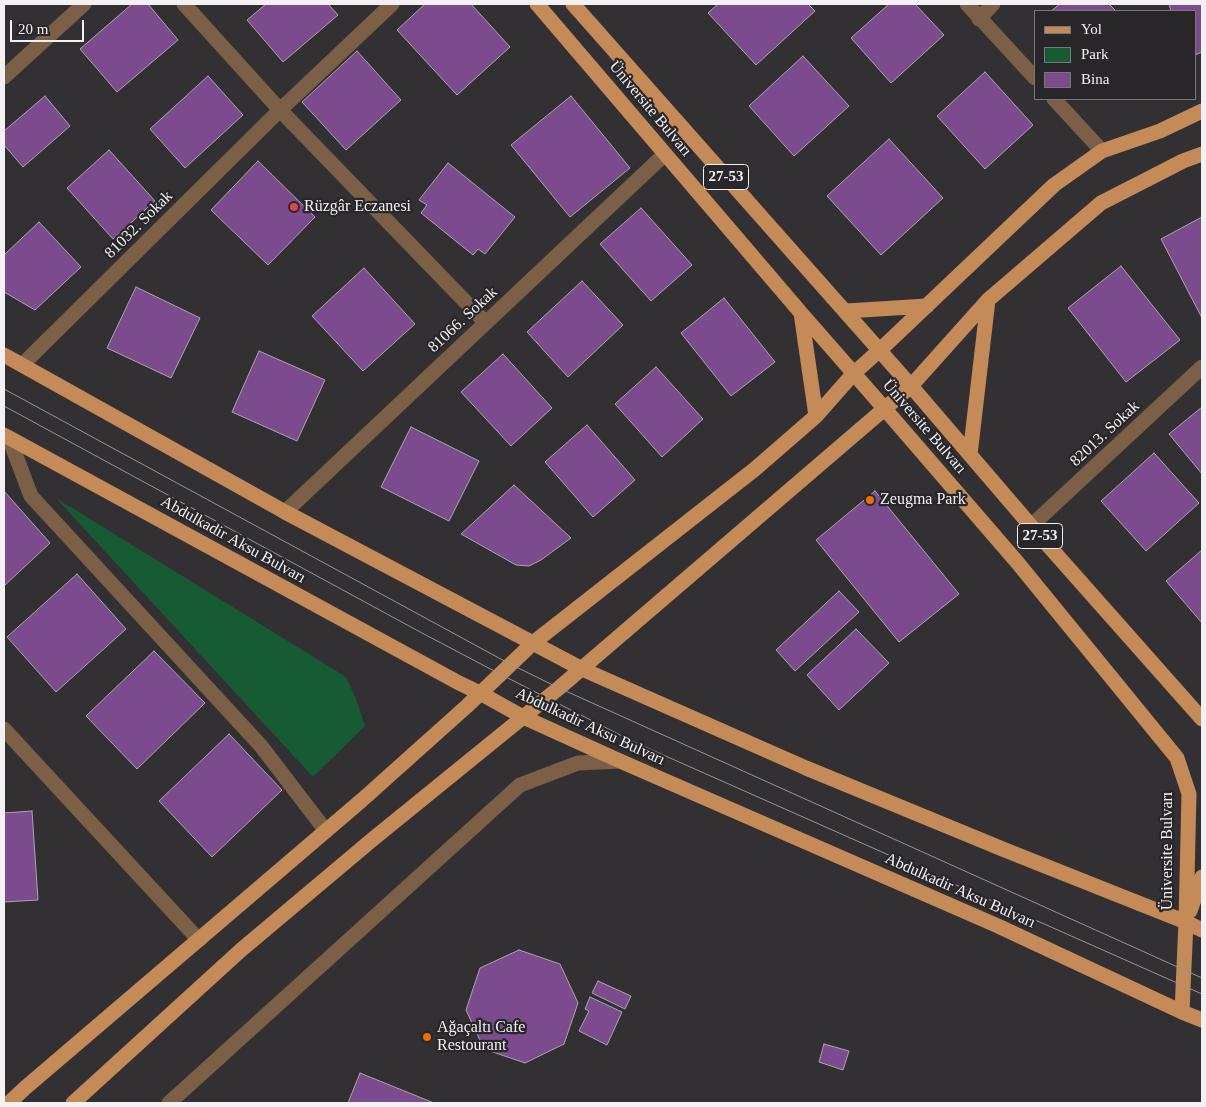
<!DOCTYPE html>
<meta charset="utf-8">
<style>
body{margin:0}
#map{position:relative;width:1206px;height:1107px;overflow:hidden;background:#333034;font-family:"Times New Roman",serif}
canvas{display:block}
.frame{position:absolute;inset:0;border:5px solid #f3f1f4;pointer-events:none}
.legend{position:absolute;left:1034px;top:10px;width:162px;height:90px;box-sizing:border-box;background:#29262a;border:1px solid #7a777b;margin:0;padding:6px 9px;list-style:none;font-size:15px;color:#f3f1f4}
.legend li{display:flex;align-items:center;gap:10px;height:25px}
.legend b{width:25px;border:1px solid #7a777b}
.scale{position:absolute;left:10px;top:20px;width:74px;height:22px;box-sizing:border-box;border:2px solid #f3f1f4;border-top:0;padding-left:6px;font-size:15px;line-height:18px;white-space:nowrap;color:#f3f1f4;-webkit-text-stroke:4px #29262a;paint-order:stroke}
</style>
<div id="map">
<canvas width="1206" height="1107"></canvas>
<div class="frame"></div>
<ul class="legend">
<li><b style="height:6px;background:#c48a57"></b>Yol</li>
<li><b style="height:14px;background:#175b34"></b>Park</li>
<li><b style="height:14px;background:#7b4b8e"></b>Bina</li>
</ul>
<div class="scale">20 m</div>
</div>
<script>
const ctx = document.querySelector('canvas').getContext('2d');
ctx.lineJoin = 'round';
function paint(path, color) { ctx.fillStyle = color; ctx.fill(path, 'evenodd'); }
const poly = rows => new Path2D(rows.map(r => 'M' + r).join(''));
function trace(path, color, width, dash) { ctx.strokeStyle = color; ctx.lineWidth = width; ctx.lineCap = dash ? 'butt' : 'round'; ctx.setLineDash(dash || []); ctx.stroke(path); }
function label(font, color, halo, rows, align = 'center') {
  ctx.font = font + ' "Times New Roman",serif'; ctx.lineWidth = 4.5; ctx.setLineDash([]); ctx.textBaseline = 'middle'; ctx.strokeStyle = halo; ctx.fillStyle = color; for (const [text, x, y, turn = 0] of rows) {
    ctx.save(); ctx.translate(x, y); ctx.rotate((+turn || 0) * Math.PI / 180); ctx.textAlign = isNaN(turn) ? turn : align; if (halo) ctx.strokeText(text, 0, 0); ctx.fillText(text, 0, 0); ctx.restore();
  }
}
paint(poly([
 [56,498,346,677,356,699,365,726,313,777]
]), '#175b34');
const building = poly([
 [132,4,148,4,178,40,117,92,80,49,132,4],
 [266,4,328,4,338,15,283,62,247,20,266,4],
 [425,4,471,4,510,47,457,95,397,30,425,4],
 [718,4,808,4,815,11,756,65,708,13,718,4],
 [889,4,915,4,944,35,891,83,851,38,889,4],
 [1060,4,1109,4,1116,11,1051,11,1060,4],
 [1169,4,1202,4,1202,52,1195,55,1195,11,1171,11,1169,4],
 [357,51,401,100,346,150,302,102,357,51],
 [803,56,849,106,794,156,749,106,803,56],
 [985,72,1033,125,985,169,937,116,985,72],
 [208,76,243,115,185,168,150,129,208,76],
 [45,96,70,126,23,167,4,145,4,131,45,96],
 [571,96,630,168,570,217,511,145,571,96],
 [889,139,943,198,881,255,827,196,889,139],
 [109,150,155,201,113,239,67,188,109,150],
 [258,161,315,217,268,265,211,210,258,161],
 [448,163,515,217,485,254,478,249,473,255,421,213,427,205,419,200,448,163],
 [641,208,692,265,651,301,600,244,641,208],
 [1202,217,1202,318,1161,239,1202,217],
 [39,222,81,267,35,310,4,292,4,255,39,222],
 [1121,266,1180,340,1126,382,1068,308,1121,266],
 [364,268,415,324,363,371,312,316,364,268],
 [582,281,623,325,568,377,527,332,582,281],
 [136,287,200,318,171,378,107,348,136,287],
 [724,298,775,362,731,396,681,333,724,298],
 [259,351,325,380,297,441,232,412,259,351],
 [503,354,552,408,511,446,461,392,503,354],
 [656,367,703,419,662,457,615,404,656,367],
 [1202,407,1202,474,1169,434,1202,407],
 [587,425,635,480,593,517,545,462,587,425],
 [411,427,479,461,449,521,381,487,411,427],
 [1154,453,1199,503,1146,551,1101,501,1154,453],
 [514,485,571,538,541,560,529,566,516,565,461,534,514,485],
 [4,491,50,543,4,586,4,491],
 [875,491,959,594,899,642,816,540,875,491],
 [1202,550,1202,623,1166,581,1202,550],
 [77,574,126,629,56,692,7,637,77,574],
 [839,591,859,612,795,671,776,650,839,591],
 [856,629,889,663,839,710,807,675,856,629],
 [154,651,205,703,137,769,86,716,154,651],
 [229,734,282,790,212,857,159,801,229,734],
 [32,811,38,900,4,902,4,813,32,811],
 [519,950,560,964,578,1003,564,1044,525,1063,484,1049,466,1010,480,968,519,950],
 [598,981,631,996,625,1009,592,993,598,981],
 [590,997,622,1012,607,1045,579,1031,589,1011,585,1009,590,997],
 [824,1044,849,1051,843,1070,819,1062,824,1044],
 [360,1073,434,1103,348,1103,360,1073]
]);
paint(building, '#7b4b8e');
trace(building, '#aaa7ab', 1);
trace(poly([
 [184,4,280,110,486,323],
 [967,4,1035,78],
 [979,19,993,4],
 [4,77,84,4],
 [1054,99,1102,151],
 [22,365,280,110,392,4],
 [9,438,31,496,261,746,326,831],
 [285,512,665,154],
 [1031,526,1202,367],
 [4,729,199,940],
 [169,1103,520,785,578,763,620,761]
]), '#7b5f47', 15);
trace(poly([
 [537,4,801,313,884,408,1017,562,1177,758,1189,794,1186,922,1182,1012,1202,1020],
 [573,4,911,386,1031,526,1202,719],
 [846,311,927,306],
 [801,313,816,416],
 [4,355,285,512,582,669,806,768,1005,850,1186,922,1202,930],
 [4,435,459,683,480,693,523,717,620,761,998,926,1182,1012],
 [970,455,988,300],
 [1190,911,1202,877],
 [9,1103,25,1088,362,800,467,706,533,643,755,469,816,416,854,373,880,350,1054,185,1102,151,1160,131,1202,111],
 [73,1103,241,950,373,839,559,688,911,386,988,300,1101,203,1183,161,1202,154]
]), '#c48a57', 15);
trace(poly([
 [4,389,510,664,559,688,1202,978],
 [4,406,422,633,500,674,634,742,1202,994]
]), '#979598', 1);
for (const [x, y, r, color] of [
 [294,207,5,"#e0444e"],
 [870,500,5,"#e8710a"],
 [427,1037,5,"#e8710a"]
]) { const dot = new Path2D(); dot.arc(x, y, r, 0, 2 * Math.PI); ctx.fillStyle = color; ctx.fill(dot); trace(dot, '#29262a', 2); }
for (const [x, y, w] of [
 [726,177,45],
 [1040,536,45]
]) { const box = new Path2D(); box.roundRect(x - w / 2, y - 12.5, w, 25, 4); ctx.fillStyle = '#29262a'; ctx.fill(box); trace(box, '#f3f1f4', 1); }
label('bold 15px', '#f3f1f4', null, [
 ["27-53",726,177],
 ["27-53",1040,536]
]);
label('16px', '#f3f1f4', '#29262a', [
 ["Üniversite Bulvarı",650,109,50],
 ["81032. Sokak",139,225,-45],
 ["81066. Sokak",463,320,-43],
 ["Üniversite Bulvarı",924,427,49],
 ["82013. Sokak",1105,434,-43],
 ["Abdulkadir Aksu Bulvarı",233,540,29],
 ["Abdulkadir Aksu Bulvarı",590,727,25],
 ["Üniversite Bulvarı",1168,851,-90],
 ["Abdulkadir Aksu Bulvarı",960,891,24]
]);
label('16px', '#f3f1f4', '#29262a', [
 ["Rüzgâr Eczanesi",304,207],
 ["Zeugma Park",880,500],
 ["Ağaçaltı Cafe",437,1028],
 ["Restourant",437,1046]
], 'left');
</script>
